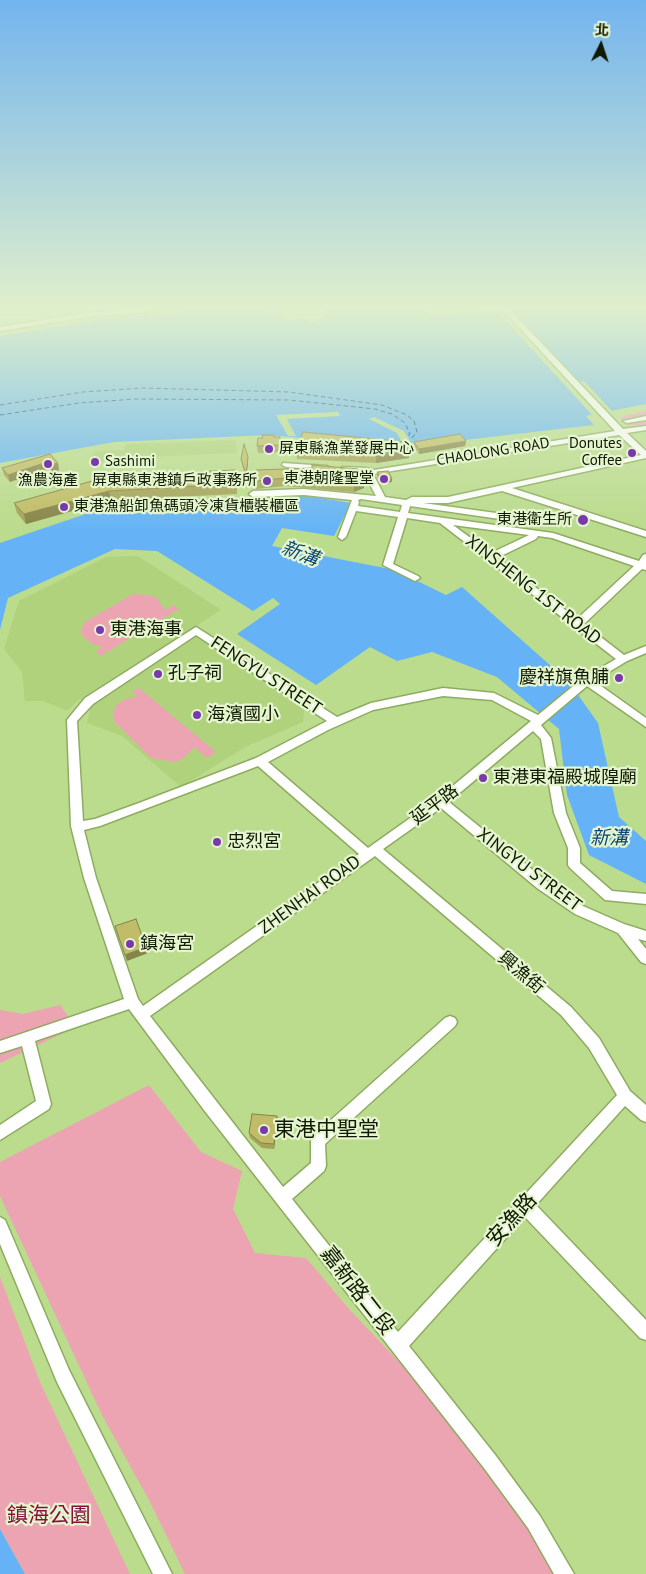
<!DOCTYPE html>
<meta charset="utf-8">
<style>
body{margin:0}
#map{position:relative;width:646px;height:1574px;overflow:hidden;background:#bbdb8d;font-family:"PT Sans","Noto Sans TC",sans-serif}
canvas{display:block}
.north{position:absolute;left:576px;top:20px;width:50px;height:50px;-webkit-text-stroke:4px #e5f5cf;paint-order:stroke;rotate:4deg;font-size:14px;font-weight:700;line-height:20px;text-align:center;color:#101a00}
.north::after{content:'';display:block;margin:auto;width:18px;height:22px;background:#101a00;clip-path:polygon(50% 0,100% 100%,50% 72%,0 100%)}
</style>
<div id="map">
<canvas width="646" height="1574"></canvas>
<div class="north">北</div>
</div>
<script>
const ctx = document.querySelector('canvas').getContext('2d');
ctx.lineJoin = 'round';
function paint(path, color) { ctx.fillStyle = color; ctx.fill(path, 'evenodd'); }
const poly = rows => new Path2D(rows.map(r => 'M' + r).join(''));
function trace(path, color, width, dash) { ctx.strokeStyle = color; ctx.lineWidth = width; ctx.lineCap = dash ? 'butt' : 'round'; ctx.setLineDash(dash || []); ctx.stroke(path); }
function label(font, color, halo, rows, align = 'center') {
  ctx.font = font + ' "PT Sans","Noto Sans TC",sans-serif'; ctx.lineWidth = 4.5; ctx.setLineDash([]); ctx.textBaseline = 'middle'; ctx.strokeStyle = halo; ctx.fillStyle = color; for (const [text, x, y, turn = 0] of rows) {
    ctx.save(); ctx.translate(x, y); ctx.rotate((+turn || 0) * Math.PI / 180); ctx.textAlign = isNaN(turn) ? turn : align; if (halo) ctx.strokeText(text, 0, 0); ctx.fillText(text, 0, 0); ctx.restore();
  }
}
paint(poly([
 [236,440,237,453,125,458,125,461,92,462,94,451,124,450,126,444],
 [138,556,221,610,77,701,68,711,43,701,25,701,22,672,4,649,19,601,106,557],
 [197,636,305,705,303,722,245,747,181,787,122,736,87,723,91,707]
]), '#b0d27d');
paint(poly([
 [646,411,646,425,627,425,620,417],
 [139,594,156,597,165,610,173,605,179,609,100,656,96,652,103,647,92,644,82,635,82,628,85,622,131,595],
 [139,688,216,752,207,758,194,747,183,759,175,762,151,758,114,721,113,712,116,706,123,700,138,696,132,692],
 [60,1005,76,1027,0,1063,0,1010,23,1014],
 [149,1085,201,1152,242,1171,233,1209,255,1253,306,1258,349,1309,476,1443,564,1574,185,1574,150,1502,102,1415,0,1196,0,1162],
 [0,1277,40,1382,130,1574,25,1574,0,1529]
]), '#eca4b2');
paint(poly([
 [193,310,267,310,288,320,303,319,310,323,326,317,320,313,325,310,424,310,430,315,519,310,646,310,646,404,586,416,594,425,413,446,404,431,374,417,369,419,397,433,404,447,268,435,114,442,0,463,0,336,118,317,162,315],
 [279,496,310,496,351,503,334,536,282,528,272,546,395,570,446,595,462,587,569,682,598,723,619,817,646,841,646,884,589,855,567,795,559,729,497,677,432,652,397,661,370,647,316,685,237,634,280,604,273,598,253,611,157,551,115,549,8,598,0,630,0,543,106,507],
 [0,1529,25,1574,0,1574]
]), '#65b3f6');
paint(poly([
 [496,310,510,310,579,382,584,381,614,413,594,417],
 [338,412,340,416,287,419,296,436,288,436,276,415]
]), '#bbdb8d');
trace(poly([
 [0,405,83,392,143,388,289,392,382,405,407,415,414,421,417,432,410,440],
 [0,415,79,403,135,399,289,400,375,409,392,414,405,423,410,434,407,436]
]), '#0b4672', 1, [4.5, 3]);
const minor = poly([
 [122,310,149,310,146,312,88,317,0,331,0,327,88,313,122,310],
 [503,310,510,310,623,429,646,426,646,430,627,433,646,451,646,458,512,488,646,531,646,537,574,514,541,525,410,506,408,513,553,533,639,561,643,555,646,554,646,570,642,569,584,624,624,655,646,646,646,653,627,661,594,681,646,718,646,727,587,686,541,725,551,738,566,813,580,848,580,863,612,891,646,894,646,904,605,900,570,868,568,865,568,848,554,813,541,739,533,731,449,802,545,880,583,906,624,924,646,931,646,941,638,939,646,949,646,964,641,962,618,933,575,914,537,888,441,808,383,849,571,1007,599,1038,630,1091,646,1105,646,1122,641,1120,625,1106,536,1205,646,1320,646,1340,640,1338,525,1217,409,1346,496,1456,540,1516,574,1574,554,1574,528,1528,484,1468,204,1110,129,1009,35,1041,51,1104,49,1109,0,1140,0,1125,36,1101,22,1046,0,1053,0,1041,124,999,84,878,71,826,67,720,85,698,196,627,337,717,371,703,443,688,494,693,538,715,583,678,616,659,440,523,407,518,393,564,418,576,420,578,415,581,383,565,398,517,356,511,346,537,342,540,338,537,352,500,304,495,253,497,249,494,253,491,304,489,376,496,364,473,342,471,342,467,366,468,374,470,615,431,503,310],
 [619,435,641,455,448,497,412,497,406,500,385,497,373,474,619,435],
 [502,491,565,511,540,519,423,503,448,503,502,491],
 [361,499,402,505,400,512,358,506,359,502,358,500,361,499],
 [453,525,529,535,491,553,453,525],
 [538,536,552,538,634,566,577,619,497,558,536,539,538,536],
 [196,635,327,721,256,758,139,803,95,819,83,821,77,721,93,704,196,635],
 [443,696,492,700,531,721,437,799,368,848,268,762,328,730,373,710,443,696],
 [258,766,359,854,143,1006,138,999,96,878,84,830,100,826,258,766],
 [375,856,561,1015,589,1048,617,1095,398,1332,292,1199,324,1171,326,1166,325,1144,455,1026,457,1022,455,1018,450,1016,445,1018,313,1136,311,1141,311,1163,283,1187,150,1016,375,856],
 [646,416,646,420,627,423,623,421,646,416],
 [283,463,327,466,331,468,327,470,286,467,282,465,283,463],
 [0,1217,5,1220,69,1370,172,1574,153,1574,57,1382,0,1244,0,1217]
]);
trace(minor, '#8eac60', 3);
paint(minor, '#fff');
paint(poly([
 [274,437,280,437,280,452,258,453,257,446],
 [466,441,465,446,419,454,414,446,414,442],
 [410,448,409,458,376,463,297,459,296,449],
 [50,454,58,463,59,470,52,472,49,468,10,482,4,475,2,468],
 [248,457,248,462,246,479,242,464,241,459],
 [312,465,364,488,354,492,285,486,256,489,256,481,312,468],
 [377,472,392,482,381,484,377,477],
 [99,479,237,484,237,494,111,500,26,524,17,513,14,503],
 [277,1116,278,1121,274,1149,262,1148,250,1138,249,1133]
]), '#a5a259');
paint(poly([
 [466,441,465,446,419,454,419,449],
 [410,448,409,458,376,463,376,454],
 [248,457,248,462,246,479,246,474],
 [47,462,49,468,10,482,8,475],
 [58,463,59,470,52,472,50,465],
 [365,477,364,488,354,492,354,484],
 [392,478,392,482,381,484,382,479],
 [109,491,111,500,26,524,24,514],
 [146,947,148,953,127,961,125,955],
 [277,1116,278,1121,274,1149,274,1144]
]), '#868448');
const building = poly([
 [303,432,406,442,410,448,376,454,296,449,303,432],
 [460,434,466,441,419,449,414,442,460,434],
 [262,435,274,435,274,437,280,437,280,445,257,446,258,438,263,438,262,435],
 [244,444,248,457,246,474,241,459,244,444],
 [50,454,58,463,50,465,47,462,8,475,2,468,50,454],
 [312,465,358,469,365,477,365,480,354,484,285,478,256,481,256,470,312,468,312,465],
 [235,470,237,484,109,491,24,514,14,503,99,479,134,478,134,475,235,470],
 [388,471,392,478,382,479,377,472,388,471],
 [136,919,146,947,125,955,115,926,136,919],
 [252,1114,277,1116,274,1144,261,1143,249,1133,252,1114]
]);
paint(building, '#c0bc67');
trace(building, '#868448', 1);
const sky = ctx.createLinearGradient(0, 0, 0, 530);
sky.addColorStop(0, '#73b4ee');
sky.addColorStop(0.58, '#e0efcc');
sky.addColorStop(1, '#e0efcc00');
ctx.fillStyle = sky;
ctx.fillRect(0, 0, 646, 530);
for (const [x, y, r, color] of [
 [269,449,5,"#7938ac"],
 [632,453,5,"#7938ac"],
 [95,462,5,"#7938ac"],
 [48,464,5,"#7938ac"],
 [384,479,5,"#7938ac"],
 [267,481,5,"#7938ac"],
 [64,507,5,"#7938ac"],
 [583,520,6,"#7938ac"],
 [100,630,5,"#7938ac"],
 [158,674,5,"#7938ac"],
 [619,678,5,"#7938ac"],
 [197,715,5,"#7938ac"],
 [483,778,5,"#7938ac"],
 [217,842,5,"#7938ac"],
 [130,944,5,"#7938ac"],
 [264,1130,5,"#7938ac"]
]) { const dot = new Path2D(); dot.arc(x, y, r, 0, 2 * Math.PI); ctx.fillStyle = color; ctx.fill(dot); trace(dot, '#e5f5cf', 2); }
label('15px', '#101a00', '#e5f5cf', [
 ["Donutes",622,444],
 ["Coffee",622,461],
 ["屏東縣漁業發展中心",279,449,"left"],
 ["Sashimi",105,462,"left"],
 ["東港朝隆聖堂",374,479],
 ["漁農海產",48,481,"center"],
 ["屏東縣東港鎮戶政事務所",257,481],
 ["東港漁船卸魚碼頭冷凍貨櫃裝櫃區",74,507,"left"],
 ["東港衛生所",572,520]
], 'right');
label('15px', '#101a00', '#e5f5cf', [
 ["CHAOLONG ROAD",493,452,-9]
]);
label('18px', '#101a00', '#e5f5cf', [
 ["XINSHENG 1ST ROAD",533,590,38],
 ["FENGYU STREET",266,676,33],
 ["延平路",435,805,-37],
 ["XINGYU STREET",529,870,37],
 ["ZHENHAI ROAD",310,895,-36],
 ["興漁街",521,973,40]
]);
label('18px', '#101a00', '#e5f5cf', [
 ["東港海事",110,630],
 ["孔子祠",168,674],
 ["慶祥旗魚脯",609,678,"right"],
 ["海濱國小",207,715],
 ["東港東福殿城隍廟",493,778],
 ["忠烈宮",227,842],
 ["鎮海宮",140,944]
], 'left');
label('italic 19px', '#0b4672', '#e5f5cf', [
 ["新溝",300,554,21],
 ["新溝",609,839]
]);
label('21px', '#101a00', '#e5f5cf', [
 ["東港中聖堂",274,1130]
], 'left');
label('21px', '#101a00', '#e5f5cf', [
 ["安漁路",512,1220,-48],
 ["嘉新路二段",357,1291,52]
]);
label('21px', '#89103d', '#e5f5cf', [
 ["鎮海公園",49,1516]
]);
</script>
